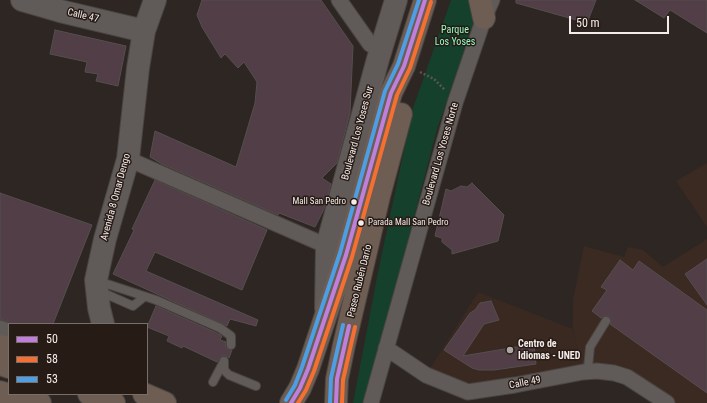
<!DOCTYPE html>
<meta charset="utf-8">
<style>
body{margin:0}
#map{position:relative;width:707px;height:403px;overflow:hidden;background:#2d2623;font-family:"Roboto Condensed",sans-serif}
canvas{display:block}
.legend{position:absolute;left:8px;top:323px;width:140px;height:72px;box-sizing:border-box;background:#271b16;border:1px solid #796f6a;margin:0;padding:5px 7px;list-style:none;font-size:12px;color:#f5ece9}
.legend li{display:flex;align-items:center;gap:8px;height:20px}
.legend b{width:20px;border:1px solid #796f6a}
.scale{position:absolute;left:569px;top:16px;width:100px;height:18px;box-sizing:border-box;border:2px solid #f5ece9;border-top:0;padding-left:5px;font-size:12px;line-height:14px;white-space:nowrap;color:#f5ece9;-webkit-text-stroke:3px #271b16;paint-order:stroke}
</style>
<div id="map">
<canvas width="707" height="403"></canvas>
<ul class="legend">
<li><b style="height:5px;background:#c07fdc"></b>50</li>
<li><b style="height:5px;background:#f46f30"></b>58</li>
<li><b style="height:5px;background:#4d9ee5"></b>53</li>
</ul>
<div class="scale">50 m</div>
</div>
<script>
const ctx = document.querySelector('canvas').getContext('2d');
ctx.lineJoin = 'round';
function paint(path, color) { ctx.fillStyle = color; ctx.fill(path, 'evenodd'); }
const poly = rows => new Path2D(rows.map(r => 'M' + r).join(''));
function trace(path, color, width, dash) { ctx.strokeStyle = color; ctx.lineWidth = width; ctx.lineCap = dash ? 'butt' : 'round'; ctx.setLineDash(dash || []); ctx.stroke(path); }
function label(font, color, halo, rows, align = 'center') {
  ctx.font = font + ' "Roboto Condensed",sans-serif'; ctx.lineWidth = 3; ctx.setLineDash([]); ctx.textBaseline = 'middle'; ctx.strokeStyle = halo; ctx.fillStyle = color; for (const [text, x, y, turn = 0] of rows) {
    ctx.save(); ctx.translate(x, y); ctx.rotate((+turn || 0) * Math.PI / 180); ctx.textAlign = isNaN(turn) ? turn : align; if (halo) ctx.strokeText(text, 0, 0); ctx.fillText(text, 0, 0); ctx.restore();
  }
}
paint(poly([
 [707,163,707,227,676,181],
 [707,239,707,403,667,403,641,385,583,372,573,329,573,299,584,246,624,257,628,247,643,250,663,267]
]), '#3a2a22');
paint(poly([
 [478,292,573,329,583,372,468,392,426,375]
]), '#3a2921');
paint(poly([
 [451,0,474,0,476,19,437,129,366,403,353,403,378,272,413,108]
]), '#15402b');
const building = poly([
 [202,0,321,0,353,46,350,113,337,163,322,178,331,184,325,207,315,227,279,213,278,215,162,164,150,157,155,131,236,167,255,103,257,82,244,62,238,68,225,54,221,58,202,27,197,15,202,0],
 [516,0,596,0,587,23,516,3,516,0],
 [635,0,707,0,707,33,670,10,664,18,635,0],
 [55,30,126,46,118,86,96,81,98,74,85,72,87,62,50,54,55,30],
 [155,180,267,230,242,290,155,252,146,271,258,320,256,326,230,319,227,326,113,274,134,230,132,229,155,180],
 [472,183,504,215,498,241,452,254,452,250,442,242,442,238,435,236,446,189,451,191,461,186,467,187,472,183],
 [0,193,92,225,53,324,14,324,0,319,0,193],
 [707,259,707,305,685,274,707,259],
 [620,260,633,270,639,261,707,310,707,393,610,324,611,321,609,317,606,316,601,318,592,311,607,290,601,287,620,260],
 [491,301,499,320,484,324,463,356,534,344,536,364,494,370,479,370,472,368,444,350,470,313,475,310,480,303,491,301],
 [156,306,217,333,222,336,220,340,226,342,226,348,232,350,229,358,226,356,222,356,217,362,183,346,182,348,167,341,169,336,147,327,156,306]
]);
paint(building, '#513e46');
trace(building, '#554f4f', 1);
const lane = poly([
 [98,281,156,300,220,328,231,336,231,345],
 [99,291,133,306,144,297],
 [224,361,224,370,229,375,256,386],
 [595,370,588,368,590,347,606,321],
 [213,382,223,363]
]);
const street = poly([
 [339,0,370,44,380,50],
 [128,159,327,246],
 [0,328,9,331],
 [386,348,426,375,468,392,515,385,583,372,597,371,614,373,627,377,667,403],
 [371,403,455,103,484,18,492,0]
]);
const secondary = poly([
 [22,0,60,11,144,31],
 [326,308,327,246,378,59,396,0],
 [103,324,99,308,96,280,105,239,128,159,138,68,144,31,155,0]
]);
const highway = poly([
 [480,0,484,18],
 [0,346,9,348],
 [0,364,9,367],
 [0,392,40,403],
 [89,394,114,403],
 [144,394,165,403],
 [291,403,300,388,308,369,346,255,391,93,404,66,425,0],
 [336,403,337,379,344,345,379,196,401,114]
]);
trace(lane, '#4a4441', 10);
trace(street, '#4a4441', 17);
trace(secondary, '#4a4441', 24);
trace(highway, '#4a4441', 24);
trace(poly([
 [420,72,434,79,445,90]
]), '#5b5654', 2.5, [2, 2]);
trace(lane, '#605a58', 8);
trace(street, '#605a58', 15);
trace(secondary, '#605a58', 22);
trace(highway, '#6d5d52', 22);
trace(poly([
 [291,403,300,388,308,369,346,255,391,93,404,66,425,0],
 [336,403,337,379,349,326]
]), '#c07fdc', 4);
trace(poly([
 [298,403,306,390,314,371,352,257,397,95,410,68,431,2],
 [342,403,343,380,355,327]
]), '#f46f30', 4);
trace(poly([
 [286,400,295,385,302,367,340,253,385,91,398,64,419,0],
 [330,403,331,378,343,325]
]), '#4d9ee5', 4);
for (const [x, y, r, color] of [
 [354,202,3.5,"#f5ece9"],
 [361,223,3.5,"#f5ece9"],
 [510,350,4,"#afa7a4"]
]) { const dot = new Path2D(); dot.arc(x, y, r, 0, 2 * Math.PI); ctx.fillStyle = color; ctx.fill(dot); trace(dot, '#271b16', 1.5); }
label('9px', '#f5ece9', '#271b16', [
 ["Mall San Pedro",346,202],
 ["Parada Mall San Pedro",368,223,"left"]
], 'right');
label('10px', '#f5ece9', '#271b16', [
 ["Calle 47",83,16,13],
 ["Boulevard Los Yoses Sur",358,133,-75],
 ["Boulevard Los Yoses Norte",441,154,-74],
 ["Avenida 8 Omar Dengo",116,197,-75],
 ["Paseo Rubén Darío",360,281,-76],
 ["Calle 49",525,383,-11]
]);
label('10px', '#92fcc3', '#271b16', [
 ["Parque",455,30],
 ["Los Yoses",455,42]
]);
label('bold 10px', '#f5ece9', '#271b16', [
 ["Centro de",518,344],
 ["Idiomas - UNED",518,356]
], 'left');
</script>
